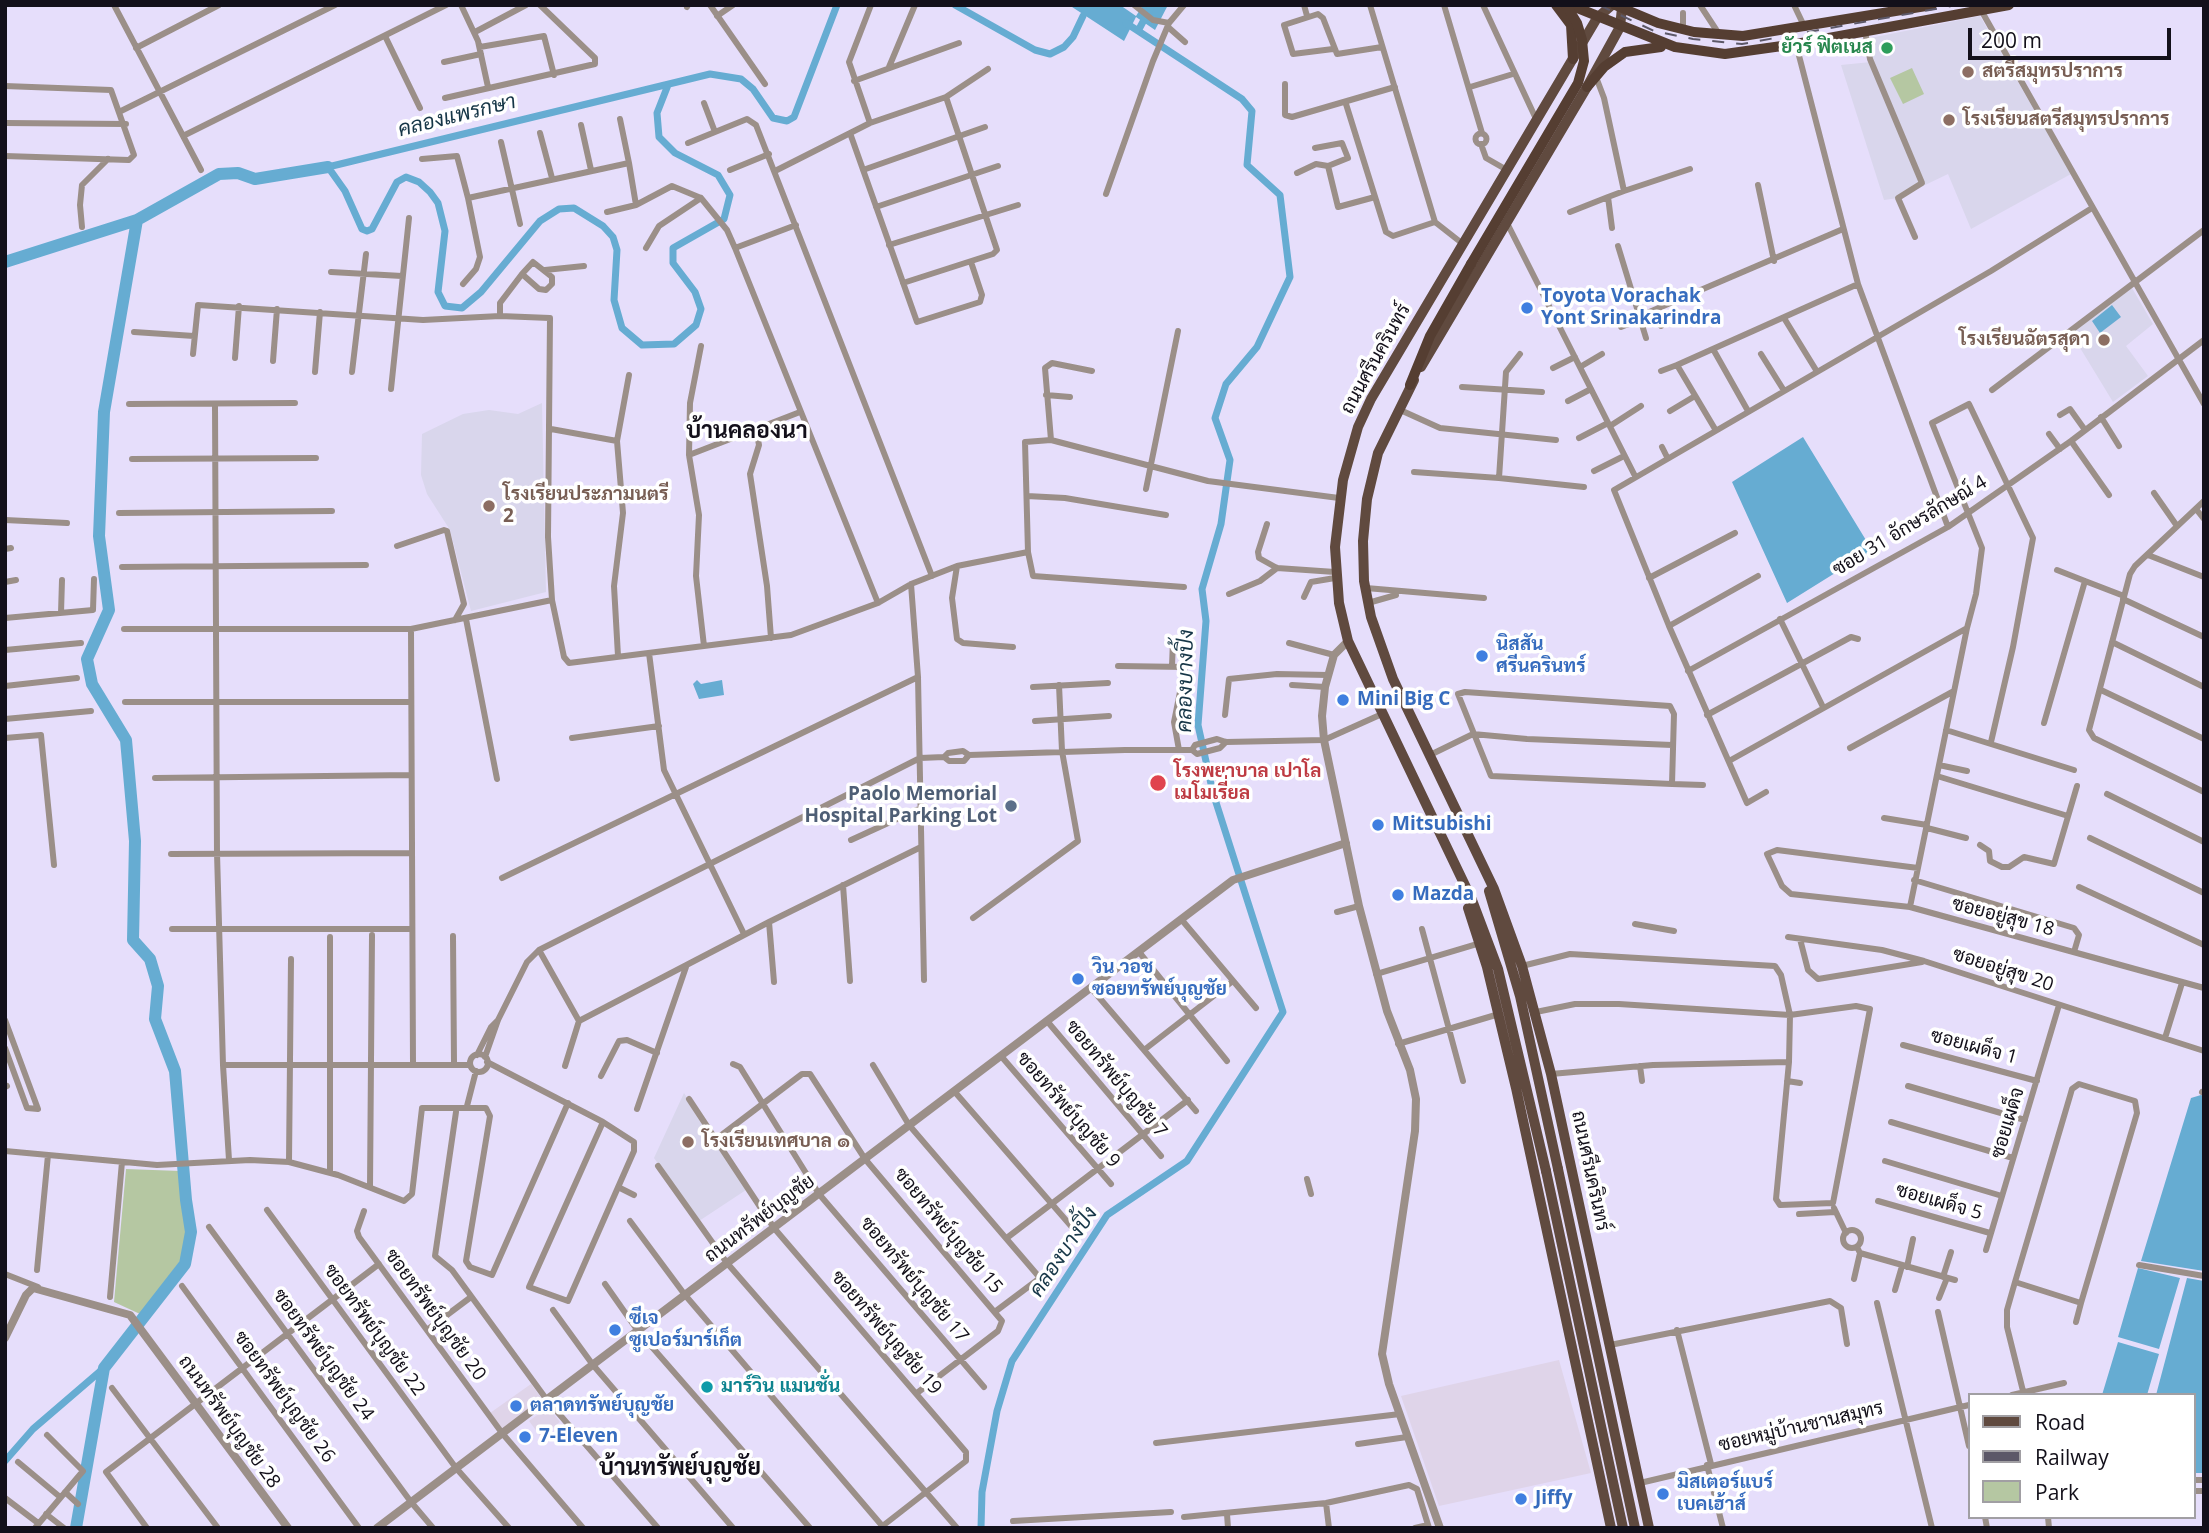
<!DOCTYPE html>
<meta charset="utf-8">
<style>
body{margin:0}
#map{position:relative;width:2209px;height:1533px;overflow:hidden;background:#e6defb;font-family:"Open Sans",sans-serif}
canvas{display:block}
.frame{position:absolute;inset:0;border:7px solid #13101a;pointer-events:none}
.legend{position:absolute;left:1968px;top:1393px;width:228px;height:126px;box-sizing:border-box;background:#fff;border:2px solid #a19fa3;margin:0;padding:9px 12px;list-style:none;font-size:21px;color:#13101a}
.legend li{display:flex;align-items:center;gap:14px;height:35px}
.legend b{width:35px;border:2px solid #a19fa3}
.scale{position:absolute;left:1968px;top:28px;width:203px;height:32px;box-sizing:border-box;border:4px solid #13101a;border-top:0;padding-left:9px;font-size:21px;line-height:24px;white-space:nowrap;color:#13101a;-webkit-text-stroke:5px #fff;paint-order:stroke}
</style>
<div id="map">
<canvas width="2209" height="1533"></canvas>
<div class="frame"></div>
<ul class="legend">
<li><b style="height:9px;background:#604a3f"></b>Road</li>
<li><b style="height:9px;background:#5c5868"></b>Railway</li>
<li><b style="height:19px;background:#b5c7a2"></b>Park</li>
</ul>
<div class="scale">200 m</div>
</div>
<script>
const ctx = document.querySelector('canvas').getContext('2d');
ctx.lineJoin = 'round';
function paint(path, color) { ctx.fillStyle = color; ctx.fill(path, 'evenodd'); }
const poly = rows => new Path2D(rows.map(r => 'M' + r).join(''));
function trace(path, color, width, dash) { ctx.strokeStyle = color; ctx.lineWidth = width; ctx.lineCap = dash ? 'butt' : 'round'; ctx.setLineDash(dash || []); ctx.stroke(path); }
function label(font, color, halo, rows, align = 'center') {
  ctx.font = font + ' "Open Sans",Sarabun,sans-serif'; ctx.lineWidth = 7; ctx.setLineDash([]); ctx.textBaseline = 'middle'; ctx.strokeStyle = halo; ctx.fillStyle = color; for (const [text, x, y, turn = 0] of rows) {
    ctx.save(); ctx.translate(x, y); ctx.rotate((+turn || 0) * Math.PI / 180); ctx.textAlign = isNaN(turn) ? turn : align; if (halo) ctx.strokeText(text, 0, 0); ctx.fillText(text, 0, 0); ctx.restore();
  }
}
paint(poly([
 [1559,1360,1591,1473,1439,1506,1401,1396],
 [531,1384,542,1399,502,1429,490,1413],
 [548,1407,560,1422,541,1437,529,1421]
]), '#dfd4e9');
paint(poly([
 [1980,16,2071,174,1971,229,1948,174,1898,198,1884,200,1841,65,1871,62,1870,38],
 [2132,288,2153,324,2126,346,2148,376,2113,402,2071,333],
 [542,403,546,592,471,611,450,530,427,494,421,475,422,434,463,414,489,410,518,414],
 [684,1093,746,1190,699,1221,654,1158]
]), '#d9d6ec');
paint(poly([
 [1912,68,1924,94,1903,104,1890,78],
 [126,1169,180,1171,187,1231,184,1256,140,1314,114,1302]
]), '#b5c7a2');
paint(poly([
 [1069,5,1120,5,1136,16,1143,5,1168,5,1155,30,1136,17,1124,41],
 [2112,305,2121,317,2100,333,2092,321],
 [1803,437,1872,550,1787,603,1732,482],
 [697,680,701,684,722,680,724,695,699,699,693,684],
 [2201,1095,2204,1096,2204,1271,2141,1261,2191,1098],
 [2138,1268,2180,1278,2159,1349,2118,1337],
 [2187,1278,2204,1281,2204,1473,2193,1473,2193,1395,2156,1395],
 [2118,1342,2159,1354,2147,1395,2102,1395]
]), '#66acd2');
trace(poly([
 [955,5,1035,50,1050,54,1064,47,1073,37,1083,16],
 [1138,31,1152,5],
 [668,85,657,113,659,137,675,153,718,175,730,195,724,219,673,248,673,263,695,292,701,309,696,325,674,344,642,345,622,328,614,300,617,250,613,237,603,226,574,208,559,209,540,221,481,292,462,308,445,306,438,292,445,231,438,203,430,192,419,182,406,177,397,182,372,229,367,231,362,229,345,191,328,167,710,74,741,79,753,89,773,118,787,121,794,117,837,5],
 [5,1461,33,1429,104,1368],
 [981,1528,982,1492,997,1411,1012,1361,1107,1215,1187,1161,1283,1012,1213,793,1198,725,1206,621,1202,589,1221,524,1230,460,1215,418,1226,384,1257,347,1290,277,1280,195,1247,165,1252,111,1242,99,1126,23]
]), '#66acd2', 7);
trace(poly([
 [5,262,137,220,219,174,238,173,255,179,328,167],
 [76,1528,104,1368,185,1264,191,1232,186,1200,175,1071,155,1019,158,986,150,959,133,940,135,841,126,740,92,684,87,659,109,610,99,536,104,412,137,220]
]), '#66acd2', 12);
trace(poly([
 [114,5,201,170],
 [461,5,478,41,488,87],
 [710,5,765,84],
 [1134,5,1153,20,1169,23],
 [1304,5,1307,16],
 [1370,5,1435,222,1463,244],
 [1444,5,1482,133],
 [1483,5,1537,121],
 [1700,5,1719,34],
 [1794,5,1805,28],
 [687,7,688,5],
 [1981,10,2204,404],
 [717,16,733,5],
 [1168,27,1185,42],
 [1683,29,1683,13],
 [1865,31,1870,59,1922,183,1898,198,1915,237],
 [475,32,526,5],
 [385,36,420,108],
 [1796,44,1858,284,1948,527],
 [480,47,544,36,554,75],
 [136,48,219,5],
 [1333,49,1293,54,1284,25,1318,14,1323,18,1337,54,1382,47],
 [444,62,481,54],
 [889,67,915,5],
 [1596,77,1604,98,1624,191,1690,169],
 [854,81,959,43],
 [1285,84,1285,115,1292,117,1395,87],
 [5,86,111,90,134,155,129,160,5,156],
 [1470,87,1513,74],
 [445,98,595,64,595,58,540,5],
 [704,103,715,132],
 [1346,104,1386,232,1393,236,1435,222],
 [121,111,335,5],
 [620,119,629,163],
 [5,123,126,124],
 [870,123,849,62,871,5],
 [581,125,591,170],
 [540,133,552,178],
 [850,133,917,322,980,302,982,295,971,262],
 '1475.5 139a5.5 5.5 0 1 1 11 0a5.5 5.5 0 1 1-11 0Z',
 [185,135,446,5],
 [501,142,520,224],
 [688,143,747,119,756,125,932,576],
 [1481,144,1486,158,1507,170],
 [1315,148,1342,143,1348,158,1328,166],
 [422,159,457,156,468,198],
 [730,170,769,154],
 [863,170,985,127],
 [775,171,870,123,946,97,988,69],
 [1297,173,1316,164,1328,166,1338,207,1375,197],
 [1758,185,1774,261],
 [1106,194,1153,61,1169,23,1184,5],
 [876,207,998,166],
 [607,212,636,205],
 [1570,212,1608,197],
 [1507,223,1635,476],
 [82,227,80,205,82,185,108,159],
 [1612,228,1608,197,1624,191],
 [889,245,1018,205],
 [1618,246,1646,338],
 [646,248,659,226,701,198],
 [735,248,796,225],
 [545,270,584,266],
 [331,272,402,276],
 [903,283,993,254,997,250,946,97],
 [463,284,476,269,480,257,468,198,629,163,636,205,672,186,701,198,727,230,735,248,878,603],
 [1655,310,1661,326],
 [500,316,500,303,522,274,533,262,552,277,552,284,546,290,539,289,522,274],
 [1640,316,1843,229],
 [1784,318,1816,370],
 [1621,327,1641,319],
 [134,332,194,336],
 [1713,349,1748,411],
 [193,354,198,305,423,320,500,316,550,318,548,537,552,600],
 [1520,354,1506,372,1499,478,1584,487],
 [1761,354,1783,389],
 [235,358,239,306],
 [273,361,277,309],
 [1580,367,1602,354],
 [1553,368,1575,357],
 [1661,371,1677,365],
 [315,372,320,312],
 [352,372,366,254],
 [1462,387,1542,392],
 [391,389,409,218],
 [1992,390,2204,230],
 [1046,395,1070,397],
 [1568,401,1591,389],
 [129,404,295,403],
 [215,404,217,853,223,1065,470,1065],
 [1398,409,1440,428,1556,440],
 [1670,411,1695,396],
 [2060,415,2070,409,2085,430],
 [2101,417,2119,446],
 [1610,426,1641,406],
 [551,429,617,441,623,513,614,586,618,656],
 [756,429,759,445,750,474,767,586,771,638],
 [1715,429,1677,365,1858,284],
 [2049,434,2060,449],
 [1579,438,1608,423],
 [1051,440,1045,368,1052,363,1092,371],
 [617,441,629,375],
 [2071,441,2109,495],
 [1662,447,1667,457],
 [689,455,690,403,701,346],
 [132,459,316,458],
 [1594,471,1624,456],
 [1414,472,1499,478],
 [1146,489,1178,331],
 [2154,493,2177,526],
 [1027,496,1065,498,1166,515],
 [2204,501,2135,566,2130,574,2089,730,2094,738,2204,792],
 [2196,509,2204,519],
 [119,513,332,511],
 [5,520,67,523],
 [1267,524,1258,552,1259,558,1277,568,1335,572],
 [397,546,444,530,447,531,464,604,455,620],
 [5,549,11,548],
 [2148,555,2204,577],
 [957,566,952,598,957,639,963,643,1013,647],
 [122,567,366,565],
 [2057,570,2085,581],
 [1649,578,1735,533],
 [5,582,16,580],
 [911,584,918,677,924,980],
 [1184,587,1033,576,1028,552,1025,442,1051,440,1208,481,1339,498],
 [1366,588,1484,598],
 [1229,594,1260,581,1277,568],
 [1304,597,1311,582,1335,578],
 [2123,599,2204,637],
 [1368,603,1396,595],
 [61,613,62,580],
 [5,618,93,610,94,579],
 [466,619,497,779],
 [1780,619,1823,707],
 [1669,626,1758,576],
 [124,629,411,629,552,600,564,657,569,663,791,635,878,603,911,584,957,566,1028,552],
 [411,629,413,1065],
 [2112,642,2204,687],
 [1289,643,1334,655],
 [704,646,696,576,699,515,689,455,800,412],
 [5,650,81,643],
 [649,653,664,770,744,934],
 [1118,666,1185,667,1174,722,1179,750],
 [1172,666,1173,640],
 [1688,671,1948,527,2071,441,2204,340],
 [1292,685,1325,687],
 [5,686,77,678],
 [1033,687,1108,683],
 [2101,690,2204,739],
 [125,702,411,702],
 [1225,715,1229,679,1277,674,1328,675],
 [1707,715,1851,637,1858,639],
 [5,719,91,711],
 [1035,721,1109,716],
 [2044,723,2085,581,2124,596],
 [1946,730,2074,770],
 [5,738,41,735,54,865],
 [572,738,659,726],
 [1850,748,1954,691],
 [1192,750,1195,745,1217,739,1226,742,1324,740,1382,714],
 [1430,755,1473,734,1527,739,1672,745],
 [944,757,949,761,964,761,969,755],
 [1729,761,1967,628,1976,594,1982,548,1932,423,1969,404,2033,538,2013,647,1991,742],
 [1939,765,1967,771],
 [1937,776,2068,816],
 [155,778,411,775],
 [1672,784,1674,714,1670,706,1465,692,1458,694,1491,776,1672,784,1703,785],
 [1766,792,1747,803,1669,626,1614,490,1991,271,2092,208],
 [2107,794,2204,842],
 [1884,818,1927,825],
 [1927,828,1966,838],
 [2090,838,2204,893],
 [851,840,921,808],
 [1980,845,1989,851,1990,861,2002,867,2009,867,2024,857,2054,864,2077,786],
 [171,854,411,853],
 [1918,868,1777,850,1767,854,1782,886,1791,894,1910,907,2204,988],
 [502,878,918,677],
 [1914,880,2074,928,2079,935,2074,952],
 [843,885,850,981],
 [2079,887,2204,945],
 [1910,907,1967,628],
 [1337,912,1359,906],
 [973,918,1078,841,1062,751,1059,685],
 [1181,919,1256,1008],
 [769,922,774,982],
 [1635,924,1674,931],
 [172,929,412,929],
 [1422,929,1463,1081],
 [453,936,454,1063],
 [1788,937,1882,950,1924,961,2204,1051],
 [1800,939,1808,970,1818,979,1922,962],
 [539,950,579,1021,769,922,921,847],
 [1139,952,1227,1061],
 [1522,966,1570,954,1775,966,1781,975,1790,1015,1789,1062,1776,1199,1780,1205,1833,1203,1870,1009,1856,1006,1790,1015,1619,1004,1575,1004,1536,1012],
 [1376,974,1480,943],
 [1091,988,1196,1111],
 [5,1020,38,1109,27,1108,5,1048],
 [1047,1021,1161,1156],
 [2165,1038,2182,983],
 [1398,1044,1499,1014],
 [1903,1045,2037,1081],
 [1144,1050,1233,981],
 '470 1063a9 9 0 1 1 18 0a9 9 0 1 1-18 0Z',
 [477,1055,491,1027,498,1020],
 [1001,1056,1111,1184],
 [485,1057,498,1020,527,962,539,950,920,758,944,757,948,753,963,751,969,755,1125,750,1192,750,1197,754,1220,748,1226,742],
 [487,1062,603,1122,634,1142,634,1151,568,1301,529,1287,603,1122],
 [733,1064,740,1067,819,1194,984,1387],
 [223,1065,229,1160],
 [873,1065,909,1125,1040,1278,996,1311],
 [565,1066,579,1021],
 [1640,1066,1642,1081],
 [1551,1074,1653,1065,1789,1062],
 [601,1076,619,1041,627,1040,657,1053],
 [1787,1081,1800,1083],
 [1908,1086,2025,1120],
 [5,1087,7,1086],
 [954,1091,1071,1226],
 [2202,1092,2204,1093],
 [689,1099,774,1228,966,1452,966,1461,880,1528],
 [467,1106,476,1071],
 [637,1109,686,967],
 [456,1112,435,1256,452,1270,547,1400,658,1528],
 [1891,1122,2013,1158],
 [715,1140,802,1074,810,1074,865,1159,1002,1321,998,1331,917,1393],
 [5,1151,157,1165,250,1160,289,1162,338,1175,404,1201,412,1194,422,1108,486,1108,490,1116,466,1261,470,1267,492,1275,568,1103],
 [1885,1161,2002,1196],
 [289,1162,291,959],
 [658,1166,727,1263,957,1528],
 [330,1172,330,937],
 [1307,1179,1311,1194],
 [370,1187,372,935],
 [618,1187,634,1195],
 [1878,1201,1990,1233],
 [1834,1208,1846,1233],
 [267,1210,456,1468,509,1528],
 [364,1211,357,1231,359,1237,502,1433,583,1528],
 [1799,1214,1835,1212],
 [630,1221,685,1295,884,1528],
 [209,1227,411,1502,433,1528],
 '1843 1239a9 9 0 1 1 18 0a9 9 0 1 1-18 0Z',
 [1008,1237,1188,1100],
 [1857,1247,1860,1253,1955,1280],
 [1986,1250,2059,1005],
 [2139,1265,2204,1276],
 [1907,1267,1913,1239],
 [37,1270,48,1155],
 [5,1274,38,1287],
 [1943,1277,1951,1252],
 [1854,1279,1860,1253],
 [2015,1282,2081,1303,2137,1113,2135,1101,2079,1084,2072,1089,2070,1096,2015,1282,2007,1310,2007,1327,2024,1395],
 [605,1284,638,1331,810,1528],
 [182,1286,359,1528],
 [1895,1290,1902,1266],
 [110,1297,122,1162],
 [1939,1298,1947,1278],
 [1877,1303,1932,1528],
 [553,1310,593,1365,733,1528],
 [1938,1312,1969,1446],
 [2076,1322,2081,1303],
 [427,1330,471,1297],
 [1677,1330,1711,1464],
 [1610,1345,1830,1301,1841,1308,1847,1344],
 [112,1388,218,1528],
 [2012,1395,2064,1383],
 [1156,1443,1400,1414],
 [1358,1444,1407,1437],
 [18,1462,60,1497],
 [1707,1465,1723,1528],
 [2193,1480,2204,1480],
 [1640,1483,1969,1405],
 [2193,1491,2204,1491],
 [65,1492,78,1504],
 [5,1498,38,1523],
 [1326,1503,1329,1528],
 [46,1514,64,1528],
 [1227,1514,1228,1528],
 [1184,1517,1326,1503,1409,1485,1417,1489,1429,1528],
 [1985,1517,1987,1528],
 [2048,1517,2049,1528],
 [1013,1521,1171,1512],
 [35,1528,83,1471,47,1435],
 [147,1528,106,1472,379,1264],
 [1415,1528,1428,1525]
]), '#9b8f88', 6);
trace(poly([
 [1348,641,1334,655,1325,687,1322,716,1324,740,1359,906,1387,1011,1410,1070,1416,1099,1415,1131,1382,1354,1389,1384,1440,1528],
 [5,1338,26,1295,33,1288,130,1315,288,1528],
 [377,1528,1233,880,1346,843]
]), '#9b8f88', 8);
trace(poly([
 [1421,367,1587,87,1620,27,1622,8],
 [1414,380,1378,453,1367,499,1363,541,1364,581,1371,617,1393,679,1494,889,1522,966,1551,1074,1649,1528],
 [1489,891,1520,996,1558,1169],
 [1468,908,1487,967,1516,1088,1611,1528],
 [1546,1171,1498,969,1472,900,1348,641,1339,603,1335,547,1343,480,1358,427,1371,399,1597,18,1612,5]
]), '#604a3f', 10);
trace(poly([
 [1556,5,1571,25,1573,59],
 [1570,5,1675,47,1725,54,1796,44,2009,5],
 [1615,5,1658,23,1694,32,1743,36,1932,5],
 [1587,87,1604,67,1625,52,1661,47],
 [1410,385,1430,336,1471,264]
]), '#553e32', 10);
trace(poly([
 [1599,5,1654,31,1693,39,1742,44,1957,5]
]), '#5c5868', 2, [12, 12]);
trace(poly([
 [1558,1169,1635,1528],
 [1546,1171,1623,1528]
]), '#604a3f', 10);
trace(poly([
 [1471,264,1578,83,1584,61,1582,40,1577,23,1566,5]
]), '#553e32', 10);
for (const [x, y, r, color] of [
 [1887,48,7,"#2e9e5b"],
 [1968,72,7,"#8d6e63"],
 [1949,120,7,"#8d6e63"],
 [1527,308,7,"#3f7fe0"],
 [2104,340,7,"#8d6e63"],
 [489,506,7,"#8d6e63"],
 [1482,656,7,"#3f7fe0"],
 [1343,700,7,"#3f7fe0"],
 [1158,783,9,"#e0444e"],
 [1011,806,7,"#5c6f8a"],
 [1378,825,7,"#3f7fe0"],
 [1398,895,7,"#3f7fe0"],
 [1078,979,7,"#3f7fe0"],
 [688,1142,7,"#8d6e63"],
 [615,1330,7,"#3f7fe0"],
 [707,1387,7,"#0f9aa8"],
 [516,1406,7,"#3f7fe0"],
 [525,1437,7,"#3f7fe0"],
 [1663,1494,7,"#3f7fe0"],
 [1521,1499,7,"#3f7fe0"]
]) { const dot = new Path2D(); dot.arc(x, y, r, 0, 2 * Math.PI); ctx.fillStyle = color; ctx.fill(dot); trace(dot, '#fff', 2.5); }
label('bold 19px', '#27864d', '#fff', [
 ["ยัวร์ ฟิตเนส",1873,48]
], 'right');
label('bold 19px', '#785e54', '#fff', [
 ["สตรีสมุทรปราการ",1982,72],
 ["โรงเรียนสตรีสมุทรปราการ",1963,120],
 ["โรงเรียนฉัตรสุดา",2090,340,"right"],
 ["โรงเรียนประภามนตรี",503,495],
 ["2",503,517],
 ["โรงเรียนเทศบาล ๑",702,1142]
], 'left');
label('bold 19px', '#366cbe', '#fff', [
 ["Toyota Vorachak",1541,297],
 ["Yont Srinakarindra",1541,319],
 ["นิสสัน",1496,645],
 ["ศรีนครินทร์",1496,667],
 ["Mini Big C",1357,700],
 ["Mitsubishi",1392,825],
 ["Mazda",1412,895],
 ["วิน วอช",1092,968],
 ["ซอยทรัพย์บุญชัย",1092,990],
 ["ซีเจ",629,1319],
 ["ซูเปอร์มาร์เก็ต",629,1341],
 ["ตลาดทรัพย์บุญชัย",530,1406],
 ["7-Eleven",539,1437],
 ["มิสเตอร์แบร์",1677,1483],
 ["เบคเฮ้าส์",1677,1505],
 ["Jiffy",1535,1499]
], 'left');
label('19px', '#13101a', '#fff', [
 ["ถนนศรีนครินทร์",1376,359,-61],
 ["ซอย 31 อักษรลักษณ์ 4",1910,526,-31],
 ["ซอยอยู่สุข 18",2003,917,15],
 ["ซอยอยู่สุข 20",2003,970,18],
 ["ซอยเผด็จ 1",1974,1047,15],
 ["ซอยทรัพย์บุญชัย 7",1116,1079,50],
 ["ซอยทรัพย์บุญชัย 9",1068,1110,49],
 ["ซอยเผด็จ",2008,1123,-73],
 ["ถนนศรีนครินทร์",1590,1171,78],
 ["ซอยเผด็จ 5",1939,1202,16],
 ["ถนนทรัพย์บุญชัย",760,1219,-37],
 ["ซอยทรัพย์บุญชัย 15",948,1231,50],
 ["ซอยทรัพย์บุญชัย 17",914,1280,50],
 ["ซอยทรัพย์บุญชัย 20",435,1315,54],
 ["ซอยทรัพย์บุญชัย 22",374,1330,54],
 ["ซอยทรัพย์บุญชัย 19",886,1333,49],
 ["ซอยทรัพย์บุญชัย 24",323,1355,54],
 ["ซอยทรัพย์บุญชัย 26",284,1397,54],
 ["ถนนทรัพย์บุญชัย 28",229,1422,54],
 ["ซอยหมู่บ้านชานสมุทร",1801,1427,-13]
]);
label('bold 19px', '#be3a42', '#fff', [
 ["โรงพยาบาล เปาโล",1174,772],
 ["เมโมเรี่ยล",1174,794]
], 'left');
label('bold 19px', '#4e5e75', '#fff', [
 ["Paolo Memorial",997,795],
 ["Hospital Parking Lot",997,817]
], 'right');
label('bold 19px', '#0d838f', '#fff', [
 ["มาร์วิน แมนชั่น",721,1387]
], 'left');
label('italic 21px', '#163647', '#fff', [
 ["คลองแพรกษา",457,116,-14],
 ["คลองบางปิ้ง",1186,681,-89],
 ["คลองบางปิ้ง",1064,1252,-56]
]);
label('bold 23px', '#13101a', '#fff', [
 ["บ้านคลองนา",747,431],
 ["บ้านทรัพย์บุญชัย",680,1468]
]);
</script>
